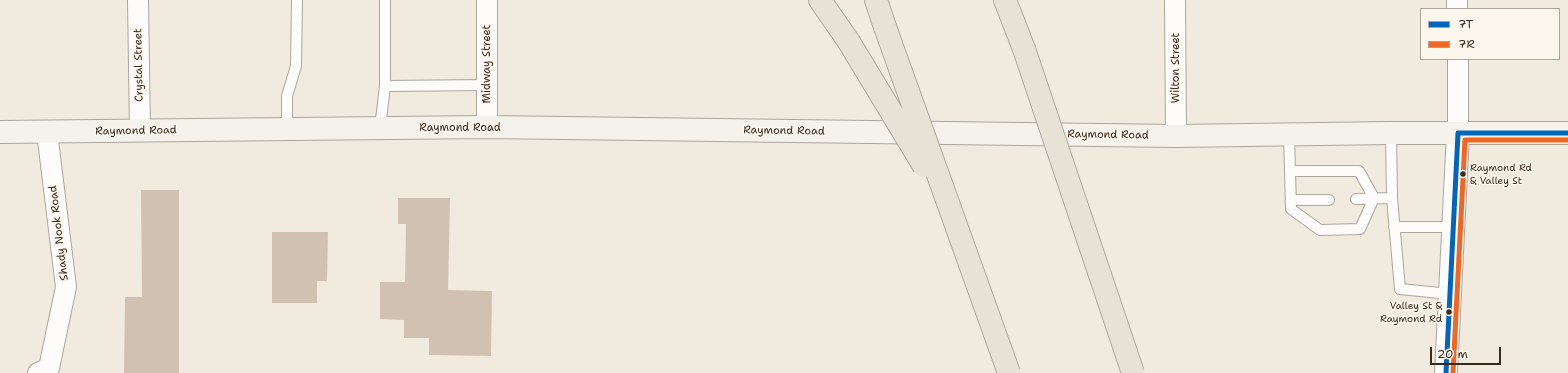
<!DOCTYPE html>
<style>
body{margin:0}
#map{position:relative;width:1568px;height:373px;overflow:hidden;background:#f0eadf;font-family:"Shantell Sans",sans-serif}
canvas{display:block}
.legend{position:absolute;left:1420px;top:8px;width:140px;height:52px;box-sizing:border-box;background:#fbf7ec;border:1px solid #aea59a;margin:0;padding:5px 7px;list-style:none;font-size:12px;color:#3b2a1e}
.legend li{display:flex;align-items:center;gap:8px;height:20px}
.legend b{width:20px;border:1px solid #aea59a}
.scale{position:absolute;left:1430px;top:347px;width:71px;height:18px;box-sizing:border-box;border:2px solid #3b2a1e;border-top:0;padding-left:5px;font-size:12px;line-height:14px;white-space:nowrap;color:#3b2a1e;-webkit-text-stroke:3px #fbf7ec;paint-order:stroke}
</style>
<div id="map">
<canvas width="1568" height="373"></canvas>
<ul class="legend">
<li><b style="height:5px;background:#0065bd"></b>7T</li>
<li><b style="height:5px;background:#f26522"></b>7R</li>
</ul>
<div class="scale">20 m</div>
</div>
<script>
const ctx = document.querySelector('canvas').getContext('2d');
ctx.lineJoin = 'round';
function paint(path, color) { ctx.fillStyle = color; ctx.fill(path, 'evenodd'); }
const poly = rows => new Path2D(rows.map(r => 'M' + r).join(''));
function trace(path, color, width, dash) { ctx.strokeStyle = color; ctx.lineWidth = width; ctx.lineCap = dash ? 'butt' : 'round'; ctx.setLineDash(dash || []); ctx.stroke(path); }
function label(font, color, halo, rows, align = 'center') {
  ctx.font = font + ' "Shantell Sans",sans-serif'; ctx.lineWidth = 3; ctx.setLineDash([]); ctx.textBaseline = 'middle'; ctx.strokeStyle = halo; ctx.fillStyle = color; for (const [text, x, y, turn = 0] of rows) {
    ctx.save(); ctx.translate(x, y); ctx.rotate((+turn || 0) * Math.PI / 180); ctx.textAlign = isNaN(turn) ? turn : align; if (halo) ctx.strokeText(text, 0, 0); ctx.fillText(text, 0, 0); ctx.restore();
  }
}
paint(poly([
 [141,190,179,190,179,373,124,373,125,297,142,297],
 [398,198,450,198,448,290,492,291,491,356,429,355,429,338,404,338,404,320,380,319,380,282,405,282,406,224,398,224],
 [272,232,328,232,327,281,317,281,317,303,272,303]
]), '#d0c1b3');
const service = poly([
 [385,86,487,85],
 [287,128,287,96,296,66,297,0],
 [380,128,385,86,385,0],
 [1289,135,1290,171,1291,209,1320,230,1360,229,1374,198,1359,171,1290,171],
 [1392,198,1400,289,1450,294],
 [1356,199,1392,198,1391,133],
 [1291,200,1329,200],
 [1394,227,1453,227]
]);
const minor = poly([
 [138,0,140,131],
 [1175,0,1176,136],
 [1457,0,1457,9],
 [1458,59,1458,133],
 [487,127,487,0],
 [38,373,49,368,66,287,47,132]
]);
const tertiary = poly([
 [1446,373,1458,133]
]);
const secondary = poly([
 [0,132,487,127,1176,136,1391,133,1568,133]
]);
const motorway = poly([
 [820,0,849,42],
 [876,0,885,27],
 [1005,0,1024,49]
]);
trace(service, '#aba69e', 12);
trace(minor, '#aba69e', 22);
trace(tertiary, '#aba69e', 24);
trace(secondary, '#aba69e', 24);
trace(motorway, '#aba69e', 24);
trace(service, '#fdfcfa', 10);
trace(minor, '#fdfcfa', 20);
trace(tertiary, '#fdfcfa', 22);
trace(secondary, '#f5f2ec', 22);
trace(motorway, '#e8e2d6', 22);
const motorwayBridge = poly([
 [885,27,1009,373],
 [849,42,924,166],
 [1024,49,1133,373]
]);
trace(motorwayBridge, '#aba69e', 24, []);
trace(motorwayBridge, '#e8e2d6', 22);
trace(poly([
 [1446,373,1458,133,1568,133]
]), '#0065bd', 5);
trace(poly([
 [1453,373,1465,140,1568,140]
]), '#f26522', 5);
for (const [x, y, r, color] of [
 [1463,174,3.5,"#3b2a1e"],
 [1449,312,3.5,"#3b2a1e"]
]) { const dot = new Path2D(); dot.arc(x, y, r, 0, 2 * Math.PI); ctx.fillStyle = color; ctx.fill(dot); trace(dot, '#fbf7ec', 1.5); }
label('10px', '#3b2a1e', '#fbf7ec', [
 ["Raymond Rd",1470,168],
 ["& Valley St",1470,181],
 ["Valley St &",1442,306,"right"],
 ["Raymond Rd",1442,319,"right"]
], 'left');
label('11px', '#3b2a1e', '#fbf7ec', [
 ["Midway Street",487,64,-90],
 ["Crystal Street",139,65,-91],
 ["Wilton Street",1176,68,-90],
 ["Raymond Road",460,128],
 ["Raymond Road",136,131,-1],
 ["Raymond Road",784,131,1],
 ["Raymond Road",1108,135,1],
 ["Shady Nook Road",59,233,-97]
]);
</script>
